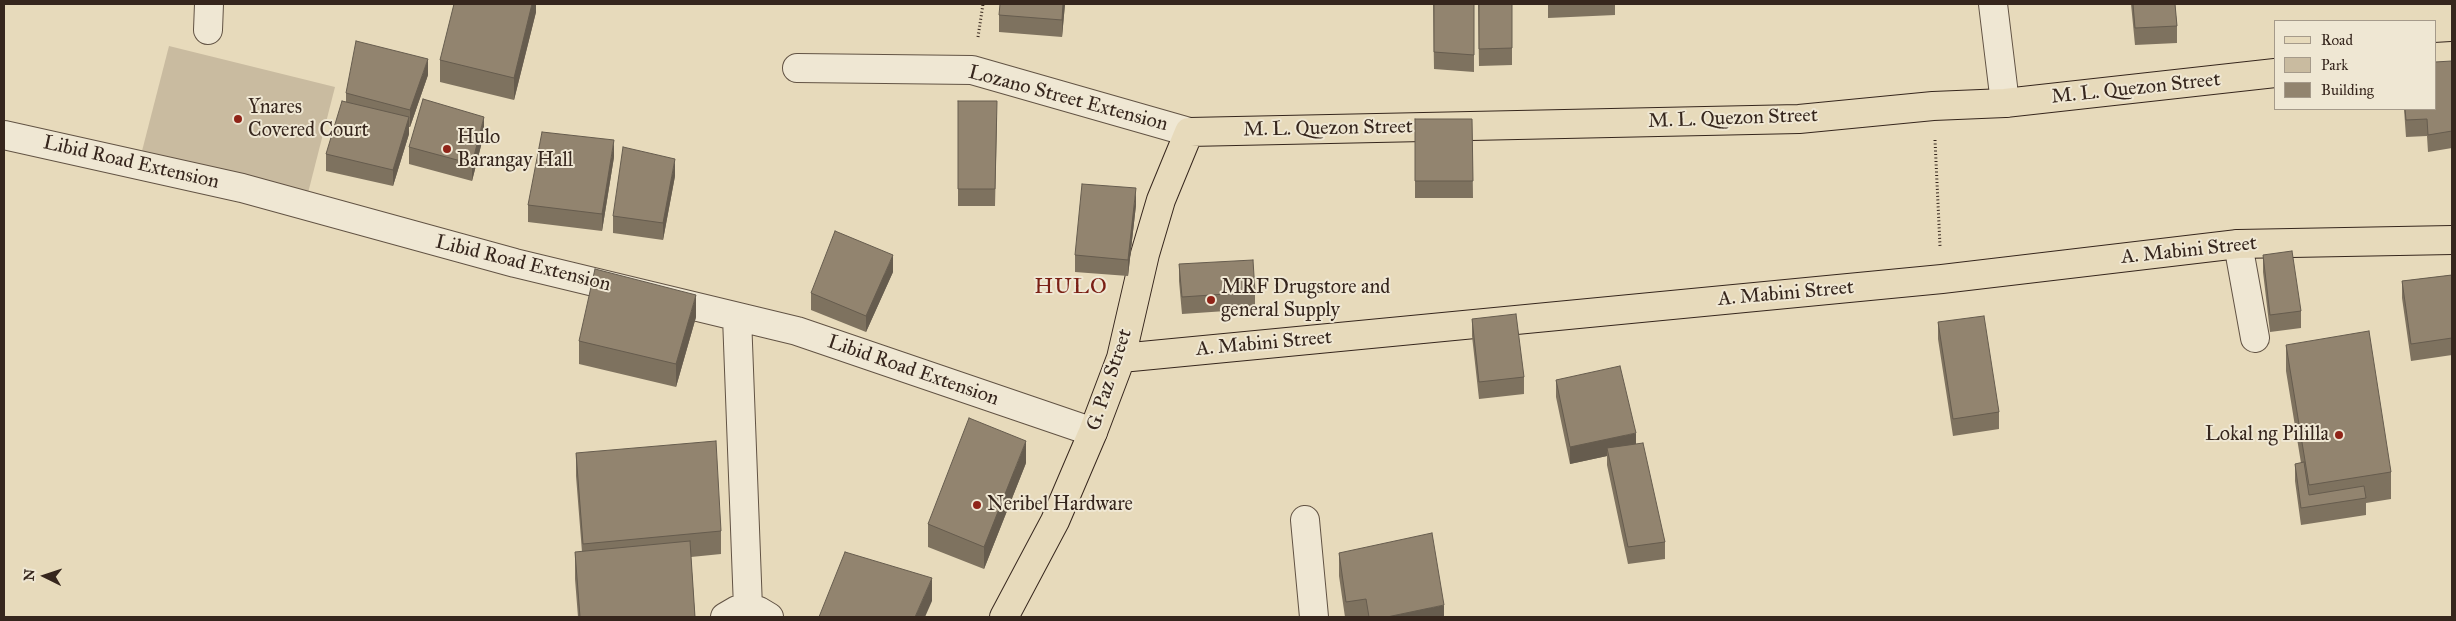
<!DOCTYPE html>
<style>
body{margin:0}
#map{position:relative;width:2456px;height:621px;overflow:hidden;background:#e7dabb;font-family:"IM FELL Great Primer",serif}
canvas{display:block}
.frame{position:absolute;inset:0;border:5px solid #36261d;pointer-events:none}
.legend{position:absolute;left:2274px;top:20px;width:162px;height:90px;box-sizing:border-box;background:#efe7d3;border:1px solid #a59a8a;margin:0;padding:6px 9px;list-style:none;font-size:15px;color:#36261d}
.legend li{display:flex;align-items:center;gap:10px;height:25px}
.legend b{width:25px;border:1px solid #a59a8a}
.north{position:absolute;left:20px;top:551px;width:50px;height:50px;-webkit-text-stroke:4px #efe7d3;paint-order:stroke;rotate:274deg;font-size:14px;font-weight:700;line-height:20px;text-align:center;color:#36261d}
.north::after{content:'';display:block;margin:auto;width:18px;height:22px;background:#36261d;clip-path:polygon(50% 0,100% 100%,50% 72%,0 100%)}
</style>
<div id="map">
<canvas width="2456" height="621"></canvas>
<div class="frame"></div>
<ul class="legend">
<li><b style="height:6px;background:#e7dabb"></b>Road</li>
<li><b style="height:14px;background:#c9bba0"></b>Park</li>
<li><b style="height:14px;background:#92846f"></b>Building</li>
</ul>
<div class="north">N</div>
</div>
<script>
const ctx = document.querySelector('canvas').getContext('2d');
ctx.lineJoin = 'round';
function paint(path, color) { ctx.fillStyle = color; ctx.fill(path, 'evenodd'); }
const poly = rows => new Path2D(rows.map(r => 'M' + r).join(''));
function trace(path, color, width, dash) { ctx.strokeStyle = color; ctx.lineWidth = width; ctx.lineCap = dash ? 'butt' : 'round'; ctx.setLineDash(dash || []); ctx.stroke(path); }
function label(font, color, halo, rows, align = 'center') {
  ctx.font = font + ' "IM FELL Great Primer",serif'; ctx.lineWidth = 4; ctx.setLineDash([]); ctx.textBaseline = 'middle'; ctx.strokeStyle = halo; ctx.fillStyle = color; for (const [text, x, y, turn = 0] of rows) {
    ctx.save(); ctx.translate(x, y); ctx.rotate((+turn || 0) * Math.PI / 180); ctx.textAlign = isNaN(turn) ? turn : align; if (halo) ctx.strokeText(text, 0, 0); ctx.fillText(text, 0, 0); ctx.restore();
  }
}
paint(poly([
 [169,46,335,87,308,193,142,151]
]), '#c9bba0');
const minor = poly([
 [1993,4,2005,103],
 [208,30,209,4],
 [797,68,972,70,1189,132],
 [4,135,242,188,515,263,797,331,1093,432],
 [2238,244,2255,338],
 [737,317,748,608],
 [1305,520,1314,617],
 [725,617,737,610,748,608,759,611,769,617]
]);
const major = poly([
 [2435,57,2452,56],
 [1121,358,1942,279,2238,244,2452,240],
 [1004,617,1055,521,1093,432,1121,358,1145,254,1161,200,1189,132,1799,119,1933,106,2005,103,2275,73]
]);
trace(minor, '#625344', 30);
trace(major, '#36261d', 30);
trace(poly([
 [978,37,983,4],
 [1935,140,1940,246]
]), '#36261d', 3, [1, 2.5]);
trace(minor, '#efe7d3', 28);
trace(major, '#e7dabb', 28);
paint(poly([
 [536,4,536,12,514,100,440,82,440,60],
 [1065,4,1062,37,999,32,999,15],
 [1433,4,1474,4,1474,72,1434,69],
 [1478,4,1512,4,1512,65,1479,66],
 [1548,4,1615,4,1615,15,1548,18],
 [2131,4,2175,4,2177,26,2177,43,2135,45],
 [2452,61,2452,148,2428,152,2427,136,2406,137,2404,109,2435,109],
 [428,75,410,127,409,127,409,134,393,186,326,171,326,154,346,102,346,93],
 [958,101,997,118,995,206,958,206],
 [1415,119,1472,119,1473,198,1415,198],
 [484,134,472,181,409,164,409,147],
 [614,157,602,231,528,222,528,205],
 [675,176,663,240,613,233,613,216],
 [1136,205,1128,276,1075,272,1075,255],
 [2263,255,2301,311,2301,328,2270,332,2263,272],
 [1179,264,1255,292,1255,309,1182,314,1179,281],
 [893,272,866,332,811,310,811,293],
 [2452,275,2452,355,2411,361,2402,298,2402,281],
 [696,317,676,387,579,364,579,341],
 [1472,319,1524,377,1524,394,1479,399,1472,336],
 [1938,322,1999,412,1999,429,1953,436,1938,339],
 [2286,345,2391,472,2391,499,2366,503,2366,515,2301,525,2295,481,2295,464,2301,463,2286,371],
 [1556,380,1636,444,1665,542,1665,559,1628,564,1607,465,1607,456,1570,464,1556,397],
 [576,453,721,531,721,554,691,557,695,617,578,617,575,579,575,552,582,552,576,476],
 [1026,463,984,569,928,547,928,524],
 [1339,553,1444,617,1345,617,1339,576]
]), '#7e725f');
paint(poly([
 [532,4,536,4,536,12,514,100,514,78],
 [1063,4,1065,4,1062,37,1062,20],
 [428,59,428,75,410,127,410,110],
 [409,117,409,134,393,186,393,170],
 [484,117,484,134,472,181,472,164],
 [614,140,614,157,602,231,602,214],
 [675,159,675,176,663,240,663,223],
 [1136,188,1136,205,1128,276,1128,260],
 [893,255,893,272,866,332,866,316],
 [696,295,696,317,676,387,676,364],
 [1636,433,1636,450,1607,448,1607,456,1570,464,1570,447],
 [1026,441,1026,463,984,569,984,547],
 [932,578,932,601,925,617,915,617],
 [1444,605,1444,617,1387,617]
]), '#665c4e');
const building = poly([
 [454,4,532,4,514,78,440,60,454,4],
 [1000,4,1063,4,1062,20,999,15,1000,4],
 [1434,4,1474,4,1474,55,1434,52,1434,4],
 [1479,4,1512,4,1512,48,1479,49,1479,4],
 [2133,4,2175,4,2177,26,2135,28,2133,4],
 [356,41,428,59,410,110,346,93,356,41],
 [2452,61,2452,131,2428,135,2427,119,2406,120,2405,109,2435,109,2435,62,2452,61],
 [423,99,484,117,472,164,409,147,423,99],
 [342,101,409,117,393,170,326,154,342,101],
 [958,101,997,101,995,189,958,189,958,101],
 [1415,119,1472,119,1473,181,1415,181,1415,119],
 [542,132,614,140,602,214,528,205,542,132],
 [623,147,675,159,663,223,613,216,623,147],
 [1082,184,1136,188,1128,260,1075,255,1082,184],
 [835,231,893,255,866,316,811,293,835,231],
 [2292,251,2301,311,2270,315,2263,255,2292,251],
 [1253,260,1255,292,1182,297,1179,264,1253,260],
 [595,269,696,295,676,364,579,341,595,269],
 [2452,275,2452,338,2411,344,2402,281,2452,275],
 [1516,314,1524,377,1479,382,1472,319,1516,314],
 [1984,316,1999,412,1953,419,1938,322,1984,316],
 [2369,331,2391,472,2309,485,2286,345,2369,331],
 [1620,366,1636,433,1570,447,1556,380,1620,366],
 [969,418,1026,441,984,547,928,524,969,418],
 [716,441,721,531,583,544,576,453,716,441],
 [1643,443,1665,542,1628,547,1607,448,1643,443],
 [2304,462,2309,495,2364,486,2366,498,2301,508,2295,464,2304,462],
 [1432,533,1444,605,1387,617,1369,617,1366,599,1346,602,1339,553,1432,533],
 [690,541,695,617,580,617,575,552,690,541],
 [845,552,932,578,915,617,819,617,845,552]
]);
paint(building, '#92846f');
trace(building, '#665c4e', 1);
for (const [x, y, r, color] of [
 [238,119,5,"#8f2418"],
 [447,149,5,"#8f2418"],
 [1211,300,5,"#8f2418"],
 [2339,435,5,"#8f2418"],
 [977,505,5,"#8f2418"]
]) { const dot = new Path2D(); dot.arc(x, y, r, 0, 2 * Math.PI); ctx.fillStyle = color; ctx.fill(dot); trace(dot, '#efe7d3', 2); }
label('20px', '#36261d', '#efe7d3', [
 ["M. L. Quezon Street",2136,89,-6],
 ["Lozano Street Extension",1068,99,15],
 ["M. L. Quezon Street",1733,119,-2],
 ["M. L. Quezon Street",1328,129,-1],
 ["Libid Road Extension",131,163,13],
 ["A. Mabini Street",2189,251,-6],
 ["Libid Road Extension",523,264,14],
 ["A. Mabini Street",1786,294,-5],
 ["A. Mabini Street",1264,344,-5],
 ["Libid Road Extension",913,371,19],
 ["G. Paz Street",1110,380,-72]
]);
label('20px', '#36261d', '#efe7d3', [
 ["Ynares",248,108],
 ["Covered Court",248,131],
 ["Hulo",457,138],
 ["Barangay Hall",457,161],
 ["MRF Drugstore and",1221,288],
 ["general Supply",1221,311],
 ["Lokal ng Pililla",2329,435,"right"],
 ["Neribel Hardware",987,505]
], 'left');
ctx.letterSpacing = '1px';
label('22px', '#7a1f14', '#efe7d3', [
 ["HULO",1071,288]
]);
ctx.letterSpacing = '0px';
</script>
